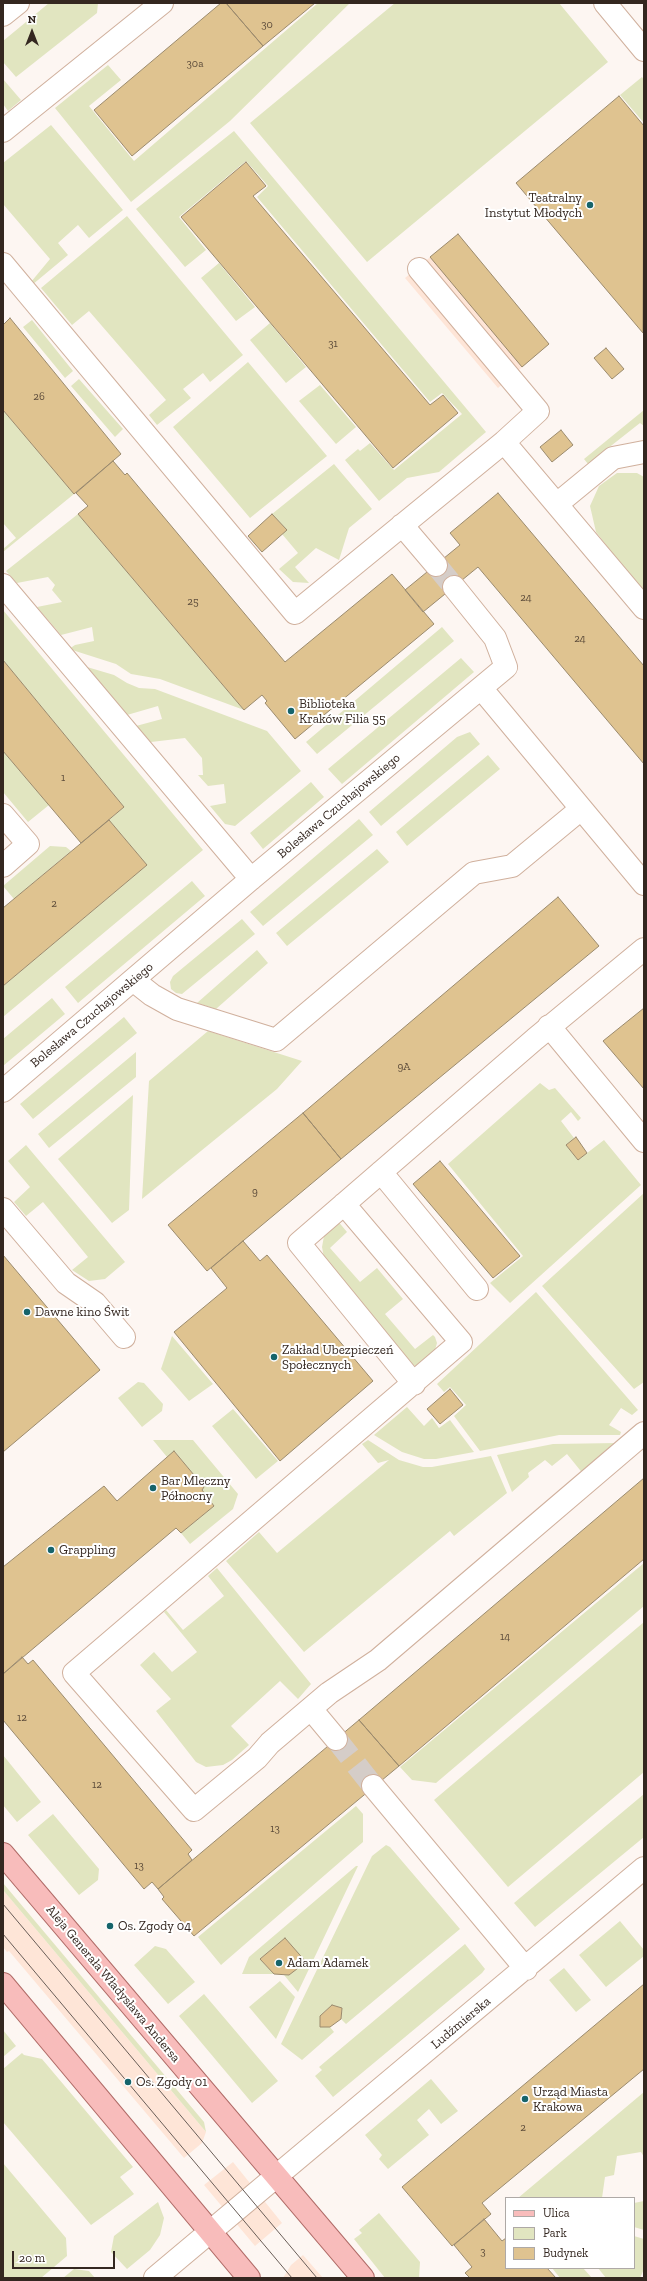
<!DOCTYPE html>
<meta charset="utf-8">
<style>
body{margin:0}
#map{position:relative;width:647px;height:2281px;overflow:hidden;background:#fdf6f2;font-family:"Zilla Slab",serif}
canvas{display:block}
.frame{position:absolute;inset:0;border:4px solid #342720;pointer-events:none}
.legend{position:absolute;left:505px;top:2197px;width:130px;height:72px;box-sizing:border-box;background:#fff;border:1px solid #aea9a6;margin:0;padding:5px 7px;list-style:none;font-size:12px;color:#342720}
.legend li{display:flex;align-items:center;gap:8px;height:20px}
.legend b{width:20px;border:1px solid #aea9a6}
.north{position:absolute;left:12px;top:12px;width:40px;height:40px;-webkit-text-stroke:3px #fff;paint-order:stroke;rotate:0deg;font-size:11px;font-weight:700;line-height:16px;text-align:center;color:#342720}
.north::after{content:'';display:block;margin:auto;width:14px;height:18px;background:#342720;clip-path:polygon(50% 0,100% 100%,50% 72%,0 100%)}
.scale{position:absolute;left:12px;top:2251px;width:103px;height:18px;box-sizing:border-box;border:2px solid #342720;border-top:0;padding-left:5px;font-size:12px;line-height:14px;white-space:nowrap;color:#342720;-webkit-text-stroke:3px #fff;paint-order:stroke}
</style>
<div id="map">
<canvas width="647" height="2281"></canvas>
<div class="frame"></div>
<ul class="legend">
<li><b style="height:5px;background:#f8bcbb"></b>Ulica</li>
<li><b style="height:11px;background:#e1e5c0"></b>Park</li>
<li><b style="height:11px;background:#dfc390"></b>Budynek</li>
</ul>
<div class="north">N</div>
<div class="scale">20 m</div>
</div>
<script>
const ctx = document.querySelector('canvas').getContext('2d');
ctx.lineJoin = 'round';
function paint(path, color) { ctx.fillStyle = color; ctx.fill(path, 'evenodd'); }
const poly = rows => new Path2D(rows.map(r => 'M' + r).join(''));
function trace(path, color, width, dash) { ctx.strokeStyle = color; ctx.lineWidth = width; ctx.lineCap = dash ? 'butt' : 'round'; ctx.setLineDash(dash || []); ctx.stroke(path); }
function label(font, color, halo, rows, align = 'center') {
  ctx.font = font + ' "Zilla Slab",serif'; ctx.lineWidth = 4; ctx.setLineDash([]); ctx.textBaseline = 'middle'; ctx.strokeStyle = halo; ctx.fillStyle = color; for (const [text, x, y, turn = 0] of rows) {
    ctx.save(); ctx.translate(x, y); ctx.rotate((+turn || 0) * Math.PI / 180); ctx.textAlign = isNaN(turn) ? turn : align; if (halo) ctx.strokeText(text, 0, 0); ctx.fillText(text, 0, 0); ctx.restore();
  }
}
paint(poly([
 [458,234,549,344,498,388,405,278],
 [3,1890,206,2132,202,2143,184,2158,9,1951,7,1952,3,1947],
 [233,2162,282,2223,255,2246,204,2185],
 [303,2255,323,2278,283,2278,291,2265]
]), '#fee5d7');
paint(poly([
 [49,3,98,3,97,13,16,77,3,62,3,41],
 [318,3,350,3,230,121,131,202,55,108,108,65,121,80,89,106,134,161],
 [395,3,559,3,608,62,367,262,250,123],
 [642,77,644,80,644,123,620,95],
 [3,79,21,100,8,111,3,104],
 [51,125,123,210,89,238,78,225,58,243,68,255,32,285,31,282,50,259,3,204,3,163],
 [234,131,486,432,439,472,407,478,379,501,345,460,358,449,360,451,370,443,394,470,462,414,442,393,430,402,257,197,268,186,246,161,179,217,206,250,185,267,136,209],
 [127,216,243,355,210,382,203,373,183,389,191,398,157,425,149,415,166,400,89,311,72,325,41,288],
 [219,263,255,307,236,321,201,278],
 [32,320,73,371,65,378,23,327],
 [270,323,306,367,286,383,250,340],
 [248,362,327,456,250,518,173,427],
 [79,379,123,429,115,437,71,386],
 [320,385,356,427,336,444,299,401],
 [3,410,74,494,3,552,3,549,16,538,3,523],
 [644,410,644,426,640,423,588,464,584,459],
 [334,464,372,509,349,528,339,560,316,548,295,567,309,583,293,582,279,569,298,553,282,534,287,530,272,514],
 [617,473,637,473,644,477,644,594,596,532,590,506,599,486],
 [78,514,244,710,160,679,131,674,116,664,69,649,75,645,94,641,92,627,61,635,37,607,62,602,52,590,55,585,48,577,17,583,6,571],
 [3,610,203,850,3,1017,3,986,147,865,109,820,124,807,3,660],
 [442,627,454,641,317,754,306,742],
 [461,658,474,672,342,784,328,769],
 [87,667,114,675,127,683,139,688,155,689,267,731,301,771,235,826,225,824,210,806,226,803,224,784,208,786,198,775,203,775,202,758,185,738,151,742,136,726,162,719,158,706,127,715],
 [470,732,480,744,381,826,369,812,457,737],
 [3,751,49,805,28,822,3,792],
 [488,755,500,769,407,846,396,832],
 [311,782,324,797,263,849,250,833],
 [359,819,373,835,263,926,250,912],
 [50,846,66,847,71,851,14,899,3,886],
 [377,849,389,862,287,946,276,933],
 [192,881,205,896,78,1003,65,987],
 [242,919,255,934,182,994,176,993,171,989,170,982,173,976],
 [257,950,268,963,216,1009,197,1003],
 [52,998,65,1014,3,1066,3,1039],
 [124,1017,137,1033,33,1119,20,1104],
 [208,1031,302,1061,277,1089,142,1199,149,1081],
 [136,1052,136,1077,49,1148,38,1134],
 [540,1083,549,1090,555,1088,581,1118,578,1121,571,1112,561,1121,574,1138,566,1145,578,1160,604,1140,641,1185,510,1303,490,1283,523,1256,448,1164],
 [133,1095,129,1210,112,1223,58,1159],
 [26,1145,125,1262,105,1279,89,1281,72,1270,88,1257,43,1202,26,1216,14,1202,30,1187,8,1161],
 [644,1193,644,1382,634,1389,542,1286],
 [337,1220,347,1232,330,1248,360,1282,377,1268,403,1299,385,1314,415,1349,433,1335,435,1337,437,1343,435,1350,416,1366,411,1365,324,1258,322,1247,324,1236],
 [536,1292,638,1410,632,1415,621,1408,609,1425,621,1432,620,1435,559,1435,480,1451,454,1416,466,1405,450,1387,444,1392,437,1384],
 [172,1336,213,1384,189,1401,161,1369],
 [138,1382,144,1383,163,1404,162,1411,142,1427,118,1398],
 [407,1407,424,1426,432,1418,439,1428,450,1420,474,1452,436,1459,424,1459,402,1452,374,1435],
 [233,1409,278,1461,256,1479,212,1426],
 [153,1440,193,1440,238,1494,233,1509,190,1544,181,1533,214,1506,202,1490,204,1487,175,1452,167,1457],
 [368,1440,399,1460,423,1467,432,1467,491,1456,507,1493,454,1536,450,1531,304,1652,226,1561,259,1532,277,1553,389,1460,378,1463,362,1444],
 [617,1443,584,1475,567,1454,552,1466,545,1460,528,1473,529,1477,512,1492,497,1455,553,1444],
 [644,1563,644,1606,436,1783,412,1780,400,1767],
 [217,1568,311,1684,298,1699,280,1681,231,1726,249,1745,232,1760,223,1765,206,1767,196,1762,156,1711,171,1699,140,1665,154,1652,172,1672,197,1652,164,1612,166,1610,183,1630,224,1596,208,1576],
 [644,1622,644,1772,508,1887,434,1800],
 [3,1755,41,1802,17,1822,3,1805],
 [644,1794,644,1837,535,1927,514,1903],
 [356,1806,363,1814,363,1842,221,1965,198,1937],
 [53,1814,99,1869,98,1880,79,1895,28,1835],
 [386,1845,390,1847,460,1929,346,2024,341,2019,342,2008,332,2005,320,2016,320,2026,330,2027,334,2032,302,2060,281,2044,372,1856],
 [356,1866,358,1866,298,1992,284,1975,289,1975,305,1962,285,1938,260,1959,274,1974,242,1974,249,1957],
 [3,1883,204,2122,206,2132,3,1890],
 [620,1921,644,1950,644,1956,606,1987,579,1955],
 [465,1944,485,1969,482,1973,333,2097,315,2076,322,2070,319,2067],
 [155,1946,166,1949,195,1982,168,2004,134,1965],
 [564,1968,591,2000,576,2012,549,1980],
 [280,1981,295,1997,276,2039,249,2007],
 [204,1994,278,2081,252,2103,179,2016],
 [3,2030,16,2046,3,2057],
 [22,2053,24,2055,42,2059,133,2167,120,2177,134,2194,91,2225,3,2122,3,2069],
 [431,2079,458,2111,441,2124,429,2109,417,2120,429,2135,388,2169,379,2159,382,2155,365,2135],
 [644,2092,644,2157,641,2152,617,2156,614,2175,605,2177,602,2198,518,2198],
 [3,2163,66,2238,67,2256,41,2278,3,2278],
 [644,2201,644,2230,634,2227,634,2203],
 [158,2202,164,2218,160,2235,150,2250,127,2269,111,2252,114,2236],
 [379,2213,420,2262,419,2278,385,2278,354,2239,362,2233,359,2230],
 [634,2236,644,2239,644,2269,640,2278,606,2278,598,2268,634,2268],
 [552,2268,583,2268,592,2278,560,2278],
 [74,2269,89,2271,95,2278,63,2278]
]), '#e1e5c0');
const building = poly([
 [221,3,226,3,263,46,132,156,94,110,221,3],
 [226,3,315,3,263,46,226,3],
 [619,96,644,126,643,333,516,183,619,96],
 [246,162,266,186,253,196,430,405,443,395,458,413,393,468,181,217,246,162],
 [458,234,549,344,522,367,430,257,458,234],
 [10,318,121,454,74,494,3,410,3,325,10,318],
 [606,348,624,369,612,379,594,358,606,348],
 [561,430,573,445,552,462,540,447,561,430],
 [113,461,125,475,127,473,285,662,392,574,434,624,295,739,265,703,267,701,262,695,244,710,78,514,88,506,76,493,113,461],
 [498,493,644,666,644,764,478,567,423,612,405,590,460,545,450,533,498,493],
 [272,514,287,530,262,552,248,536,272,514],
 [3,660,124,807,81,843,3,751,3,660],
 [109,820,147,865,3,986,3,908,109,820],
 [558,897,599,946,341,1159,303,1113,558,897],
 [644,1008,644,1089,603,1041,644,1008],
 [303,1113,341,1159,207,1271,168,1225,303,1113],
 [576,1137,587,1153,578,1160,566,1145,576,1137],
 [440,1161,520,1256,493,1278,413,1184,440,1161],
 [243,1241,260,1261,267,1255,373,1381,280,1461,174,1332,227,1288,211,1268,243,1241],
 [3,1255,100,1370,3,1452,3,1255],
 [450,1389,463,1405,440,1424,427,1409,450,1389],
 [174,1451,204,1487,202,1490,214,1506,181,1533,176,1528,3,1674,3,1567,104,1486,117,1501,174,1451],
 [644,1478,644,1559,399,1766,359,1720,644,1478],
 [22,1657,28,1664,33,1660,192,1850,188,1854,192,1860,158,1889,152,1882,144,1889,3,1720,3,1674,22,1657],
 [359,1720,399,1766,194,1936,162,1899,164,1897,158,1889,359,1720],
 [285,1938,306,1962,289,1975,274,1974,260,1959,285,1938],
 [644,1984,644,2069,482,2203,491,2214,452,2246,402,2187,644,1984],
 [332,2005,342,2008,341,2019,330,2027,320,2027,320,2016,332,2005],
 [484,2219,502,2241,506,2238,506,2268,547,2268,556,2278,470,2278,465,2273,472,2267,454,2245,484,2219]
]);
paint(building, '#dfc390');
trace(building, '#9b8a6d', 1);
trace(poly([
 [436,565,454,587],
 [336,1739,373,1786]
]), '#d5cdc8', 22, [22, 11]);
const minor = poly([
 [605,3,644,50],
 [3,15,18,3],
 [3,131,162,3],
 [3,264,295,613,504,442,538,411,419,269],
 [504,442,644,608],
 [557,504,613,458,644,452],
 [402,525,436,565],
 [3,585,251,879],
 [481,688,644,884],
 [3,815,28,844,3,866],
 [133,980,152,995,177,1009,276,1040,474,873,512,866,581,809],
 [549,1026,644,1141],
 [3,1091,251,879,506,667,495,638,454,587],
 [381,1172,477,1289],
 [344,1204,461,1342,74,1673,194,1810,257,1758,270,1743,329,1693,378,1660,644,1433],
 [3,1209,66,1283,95,1303,124,1337],
 [414,1384,299,1243,535,1039,644,949],
 [311,1709,336,1739],
 [373,1786,526,1969],
 [155,2278,644,1868]
]);
const major = poly([
 [3,1854,363,2278],
 [3,1984,249,2278]
]);
trace(minor, '#d0b09d', 24);
trace(major, '#b06b67', 24);
trace(minor, '#fff', 22);
trace(major, '#f8bcbb', 22);
trace(poly([
 [3,1904,317,2278],
 [3,1934,292,2278]
]), '#6a5e58', 1);
for (const [x, y, r, color] of [
 [590,205,4,"#16646b"],
 [291,711,4,"#16646b"],
 [27,1312,4,"#16646b"],
 [274,1357,4,"#16646b"],
 [153,1488,4,"#16646b"],
 [51,1550,4,"#16646b"],
 [110,1926,4,"#16646b"],
 [279,1963,4,"#16646b"],
 [128,2082,4,"#16646b"],
 [525,2099,4,"#16646b"]
]) { const dot = new Path2D(); dot.arc(x, y, r, 0, 2 * Math.PI); ctx.fillStyle = color; ctx.fill(dot); trace(dot, '#fff', 1.5); }
label('11px', '#5f4e3c', null, [
 ["30",267,25],
 ["30a",195,64],
 ["31",333,344],
 ["26",39,397],
 ["24",526,598],
 ["25",193,602],
 ["24",580,639],
 ["1",63,778],
 ["2",54,904],
 ["9A",404,1067],
 ["9",255,1192],
 ["14",505,1637],
 ["12",22,1718],
 ["12",97,1785],
 ["13",275,1829],
 ["13",139,1866],
 ["2",523,2128],
 ["3",483,2252]
]);
label('13px', '#342720', '#fff', [
 ["Teatralny",582,198,"right"],
 ["Instytut Młodych",582,213,"right"],
 ["Biblioteka",299,704],
 ["Kraków Filia 55",299,719],
 ["Dawne kino Świt",35,1312],
 ["Zakład Ubezpieczeń",282,1350],
 ["Społecznych",282,1365],
 ["Bar Mleczny",161,1481],
 ["Północny",161,1496],
 ["Grappling",59,1550],
 ["Os. Zgody 04",118,1926],
 ["Adam Adamek",287,1963],
 ["Os. Zgody 01",136,2082],
 ["Urząd Miasta",533,2092],
 ["Krakowa",533,2107]
], 'left');
label('13px', '#342720', '#fff', [
 ["Bolesława Czuchajowskiego",339,806,-40],
 ["Bolesława Czuchajowskiego",92,1015,-40],
 ["Aleja Generała Władysława Andersa",113,1984,50],
 ["Ludźmierska",461,2023,-40]
]);
</script>
